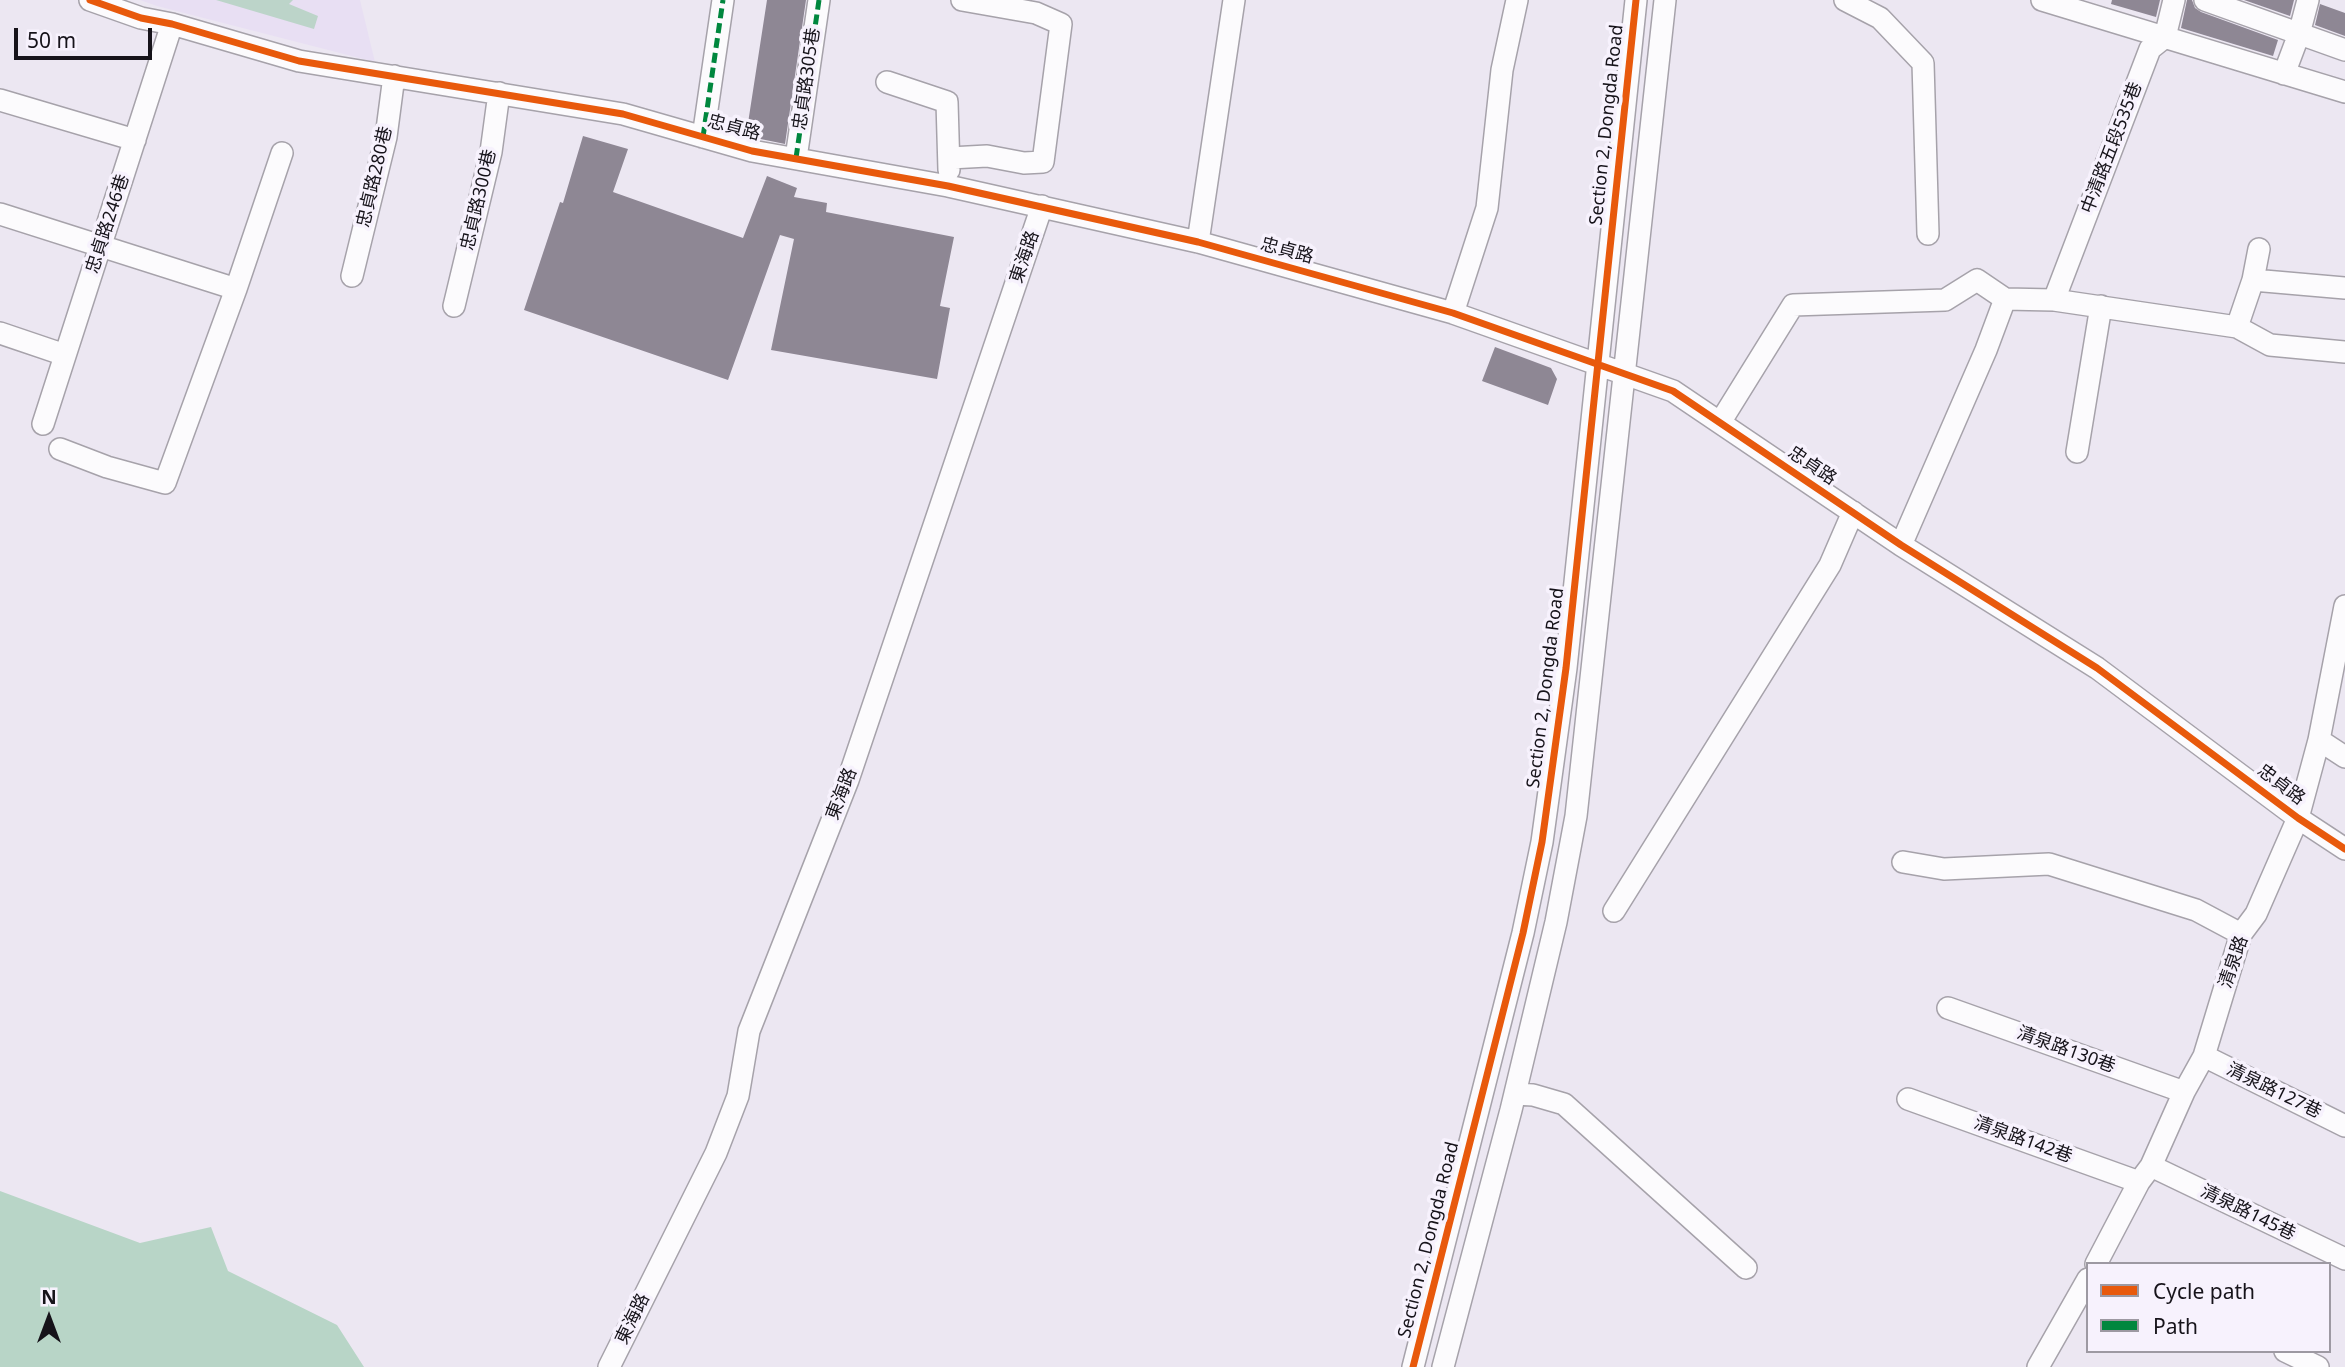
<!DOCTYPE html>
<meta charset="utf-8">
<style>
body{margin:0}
#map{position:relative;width:2345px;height:1367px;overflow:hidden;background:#ece7f2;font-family:"Noto Sans",sans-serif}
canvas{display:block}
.legend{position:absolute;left:2086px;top:1262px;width:245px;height:91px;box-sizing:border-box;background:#f7f2fd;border:2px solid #9d99a2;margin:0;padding:9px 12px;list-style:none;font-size:21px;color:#16131a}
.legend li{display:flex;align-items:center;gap:14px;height:35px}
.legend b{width:35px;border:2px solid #9d99a2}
.north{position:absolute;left:14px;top:1283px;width:70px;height:70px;-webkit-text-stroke:5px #f7f2fd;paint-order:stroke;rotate:0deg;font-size:19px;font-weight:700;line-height:28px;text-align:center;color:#16131a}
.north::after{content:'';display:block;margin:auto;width:24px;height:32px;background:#16131a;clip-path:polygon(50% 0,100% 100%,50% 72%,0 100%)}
.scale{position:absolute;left:14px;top:28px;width:138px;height:32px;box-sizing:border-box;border:4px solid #16131a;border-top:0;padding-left:9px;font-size:21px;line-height:24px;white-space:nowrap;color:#16131a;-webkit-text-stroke:5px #f7f2fd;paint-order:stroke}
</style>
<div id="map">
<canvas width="2345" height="1367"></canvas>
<ul class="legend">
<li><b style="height:9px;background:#e8590c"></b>Cycle path</li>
<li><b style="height:9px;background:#00873e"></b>Path</li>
</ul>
<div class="north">N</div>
<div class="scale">50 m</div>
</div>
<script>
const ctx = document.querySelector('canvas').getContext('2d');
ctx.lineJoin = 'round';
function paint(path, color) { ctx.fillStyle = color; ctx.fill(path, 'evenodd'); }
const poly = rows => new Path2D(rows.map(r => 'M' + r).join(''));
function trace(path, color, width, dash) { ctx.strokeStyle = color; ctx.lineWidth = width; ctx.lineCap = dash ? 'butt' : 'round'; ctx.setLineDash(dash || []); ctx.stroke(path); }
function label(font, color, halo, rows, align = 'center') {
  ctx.font = font + ' "Noto Sans","Noto Sans TC",sans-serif'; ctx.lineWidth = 7; ctx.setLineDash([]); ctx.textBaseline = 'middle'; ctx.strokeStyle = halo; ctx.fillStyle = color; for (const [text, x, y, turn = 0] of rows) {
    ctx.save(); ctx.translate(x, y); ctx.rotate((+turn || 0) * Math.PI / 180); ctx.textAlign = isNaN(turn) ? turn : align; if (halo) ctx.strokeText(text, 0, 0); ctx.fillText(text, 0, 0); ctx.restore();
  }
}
paint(poly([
 [140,0,360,0,375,62,157,6]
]), '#e8dff3');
paint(poly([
 [216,0,293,0,289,4,318,16,314,29]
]), '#bcd4c9');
paint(poly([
 [0,1191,140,1243,211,1227,228,1271,337,1325,364,1367,0,1367]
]), '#b8d5c7');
paint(poly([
 [767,0,806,0,785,144,746,136],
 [2112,0,2160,0,2156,17,2111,4],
 [2187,0,2192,0,2195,8,2201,12,2278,40,2273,56,2181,28],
 [2244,0,2294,0,2290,16],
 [2320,4,2345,13,2345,36,2315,25],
 [583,136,628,149,613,192,743,238,767,176,797,188,794,197,827,203,826,212,954,237,940,306,950,308,937,379,771,350,794,239,780,235,728,380,524,310,560,202,563,203],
 [1495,347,1551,368,1557,379,1548,405,1482,381]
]), '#8e8794');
const minor = poly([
 [90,0,141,18,172,24,299,61,623,114,752,151,948,186,1198,242,1453,313,1673,391,1901,545,2097,668,2298,818,2345,849],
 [1845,0,1880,18,1923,63,1928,234],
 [2042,0,2345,92],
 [2205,0,2345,50],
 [2284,74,2299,34,2308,0],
 [887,82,947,102,949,170],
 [0,100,135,140],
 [703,137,723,0],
 [796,158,819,0],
 [950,158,987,156,1024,163,1043,162,1061,24,1036,13,962,0],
 [0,214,236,289],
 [1198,242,1234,0],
 [352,276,386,137,394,76],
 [2253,280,2345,288],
 [2054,300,2150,49,2165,37,2174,0],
 [454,306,491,152,499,93],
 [1453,313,1487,208,1502,70,1517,0],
 [2237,327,2253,280,2259,249],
 [0,333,65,355],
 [1721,421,1793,305,1945,300,1977,280,2005,299,2054,300,2237,327,2270,345,2345,352],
 [43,424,172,24],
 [60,449,107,467,165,483,236,289,282,153],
 [2077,452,2101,306],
 [1901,545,1986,350,2005,299],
 [2319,740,2345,757],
 [1903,862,1944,869,2049,864,2196,910,2241,934],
 [1614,911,1830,565,1853,512],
 [1948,1008,2184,1092],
 [2204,1056,2345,1126],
 [1515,1094,1533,1095,1564,1104,1746,1268],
 [1908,1099,2139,1182],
 [2151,1166,2345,1259],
 [2096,1264,2139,1182,2151,1166,2184,1092,2204,1056,2241,934,2256,914,2298,818,2319,740,2345,606],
 [2285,1351,2318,1367],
 [609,1367,716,1153,738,1096,749,1031,848,780,1042,206],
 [1413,1367,1523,933,1542,842,1566,668,1636,0],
 [1443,1367,1511,1110,1556,922,1576,816,1665,0],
 [2038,1367,2088,1279]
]);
trace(minor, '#a6a2aa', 24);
trace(minor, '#fcfbfd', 21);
trace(poly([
 [703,137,723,0],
 [796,158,819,0]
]), '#00873e', 5, [10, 5]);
trace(poly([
 [90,0,141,18,172,24,299,61,623,114,752,151,948,186,1198,242,1453,313,1673,391,1901,545,2097,668,2298,818,2345,849],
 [1413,1367,1523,933,1542,842,1566,668,1636,0]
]), '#e8590c', 7);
label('18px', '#16131a', '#f7f2fd', [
 ["忠貞路305巷",807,79,-82],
 ["Section 2, Dongda Road",1607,125,-84],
 ["忠貞路",734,128,15],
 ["中清路五段535巷",2112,148,-69],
 ["忠貞路280巷",375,177,-77],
 ["忠貞路300巷",479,200,-77],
 ["忠貞路246巷",108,224,-72],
 ["忠貞路",1287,251,15],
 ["東海路",1025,257,-71],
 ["忠貞路",1812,466,34],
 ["Section 2, Dongda Road",1546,688,-83],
 ["忠貞路",2281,785,37],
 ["東海路",842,794,-69],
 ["清泉路",2234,962,-71],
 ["清泉路130巷",2066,1050,20],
 ["清泉路127巷",2274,1091,26],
 ["清泉路142巷",2023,1140,20],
 ["清泉路145巷",2248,1213,26],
 ["Section 2, Dongda Road",1429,1240,-76],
 ["東海路",633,1319,-64]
]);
</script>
